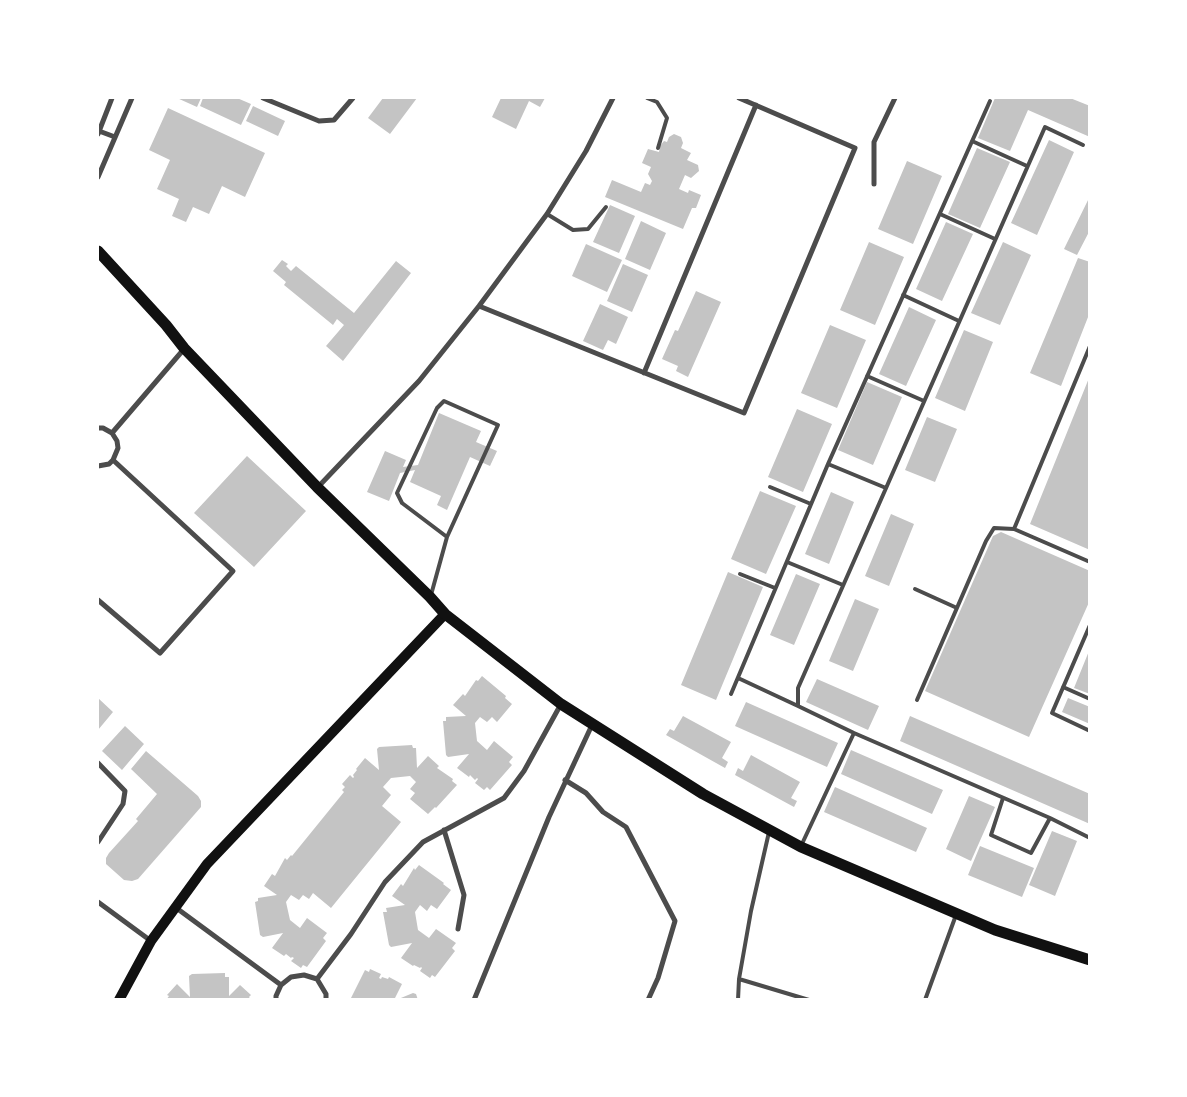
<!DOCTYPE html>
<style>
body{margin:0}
#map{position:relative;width:1187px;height:1097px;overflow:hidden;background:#fff;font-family:Literata,serif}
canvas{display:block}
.frame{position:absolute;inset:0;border:99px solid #fff;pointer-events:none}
</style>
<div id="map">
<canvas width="1187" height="1097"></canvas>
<div class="frame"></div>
</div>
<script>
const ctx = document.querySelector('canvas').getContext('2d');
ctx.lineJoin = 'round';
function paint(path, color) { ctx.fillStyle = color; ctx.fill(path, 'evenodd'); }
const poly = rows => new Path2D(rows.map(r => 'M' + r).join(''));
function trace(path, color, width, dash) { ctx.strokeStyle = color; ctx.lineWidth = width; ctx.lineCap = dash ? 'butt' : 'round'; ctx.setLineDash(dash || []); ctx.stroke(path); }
paint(poly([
 [177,98,201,98,197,107],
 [203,98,237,98,251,104,241,125,200,106],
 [383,98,417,98,390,134,368,118],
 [501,98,545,98,540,107,529,101,516,129,492,117],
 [995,98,1070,98,1090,106,1090,137,1028,110,1010,151,978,138],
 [253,106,285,121,278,136,246,121],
 [168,108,265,153,245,197,222,186,209,214,193,207,186,222,172,216,179,199,157,189,170,160,149,150],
 [674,134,681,137,683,143,681,148,691,153,687,160,698,165,699,171,691,178,685,175,679,189,688,193,689,190,701,195,696,208,692,208,683,229,605,197,612,180,641,192,645,183,650,185,652,181,648,174,651,167,642,163,648,149,659,152,660,146,664,141,667,142,669,137],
 [1049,140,1074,152,1037,235,1011,223],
 [977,148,1010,162,980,228,948,214],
 [907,161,942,176,913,244,878,229],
 [1090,196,1090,230,1077,255,1064,249],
 [610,205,635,216,619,253,593,242],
 [641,221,666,233,650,270,625,259],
 [946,222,973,234,942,301,916,289],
 [869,242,904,257,875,325,840,310],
 [1003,242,1031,255,1000,325,971,313],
 [586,244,622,260,607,292,572,276],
 [1078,258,1090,262,1090,312,1061,386,1030,373],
 [282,260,288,264,286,266,291,271,296,266,354,313,396,261,411,273,343,361,326,346,344,325,337,319,333,325,284,285,286,282,273,271],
 [623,264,648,275,632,312,607,301],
 [696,291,721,302,688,377,676,371,678,366,662,359,675,330,678,331],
 [600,304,628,317,616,344,608,340,603,350,583,341],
 [909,307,936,320,906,386,879,374],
 [830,325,866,340,837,408,801,393],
 [964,330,993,342,965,411,935,398],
 [1089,378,1090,378,1090,550,1030,524],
 [867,382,902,397,873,465,838,450],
 [797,409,832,424,803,492,768,477],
 [439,413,481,431,476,442,497,451,490,466,470,457,447,510,437,505,441,496,410,482,415,470,400,473,389,501,367,492,385,451,406,460,403,467,418,465],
 [927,417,957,429,935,482,905,470],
 [247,456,306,511,254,567,194,513],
 [760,491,796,506,766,574,731,559],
 [831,492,854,502,829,564,805,554],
 [891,514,914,524,889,586,865,576],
 [1001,532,1090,571,1090,600,1029,737,925,691,993,536],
 [728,572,763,587,716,700,681,685],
 [796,574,820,584,794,645,770,635],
 [855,599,879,609,853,671,829,661],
 [1089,651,1090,651,1090,694,1074,688],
 [482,676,506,696,505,698,512,704,497,722,492,717,487,722,480,717,475,723,477,741,487,750,494,741,513,757,509,762,512,765,490,790,487,787,484,790,475,783,478,779,477,778,475,780,470,775,469,777,457,768,469,754,448,757,446,755,443,721,446,721,446,717,466,716,453,705,463,694,465,696,476,680,478,681],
 [817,679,879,706,868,730,806,702],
 [98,698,113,712,98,730],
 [1068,698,1090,707,1090,724,1062,712],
 [746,702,838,743,827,767,735,726],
 [683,716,731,742,722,758,728,762,725,768,666,735,670,729,674,731],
 [910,716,1090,794,1090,824,900,741],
 [125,726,144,744,122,770,102,751],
 [412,745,413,748,416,748,417,768,428,756,439,766,437,768,453,779,452,781,457,785,436,808,435,807,428,814,410,799,415,793,410,789,416,782,410,776,391,778,383,787,391,795,382,806,401,822,331,908,313,893,309,899,303,895,299,900,291,895,286,902,290,920,300,928,307,918,327,933,323,938,326,941,307,967,303,965,301,968,291,961,294,958,292,957,291,958,286,954,284,956,272,948,283,933,263,937,260,935,255,902,258,901,258,898,277,895,264,886,272,874,275,876,285,858,287,860,291,855,292,856,344,792,342,790,345,787,342,784,350,775,353,778,354,777,353,775,357,770,356,769,365,758,379,770,377,749,379,747],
 [851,750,943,790,932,814,841,774],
 [146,751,198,796,201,801,201,807,138,879,132,881,124,880,106,864,106,858,109,853,138,821,136,819,157,794,131,769],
 [751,755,800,782,791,798,797,801,794,807,735,775,738,768,743,771],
 [835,787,927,828,916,852,824,812],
 [969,796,995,807,971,861,946,849],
 [1052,831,1077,841,1055,896,1029,885],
 [980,846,1034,868,1022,897,968,875],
 [419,865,444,883,443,884,451,890,437,909,431,905,427,911,420,905,415,912,418,930,429,938,436,929,456,943,452,948,455,951,435,977,432,975,430,978,420,971,422,968,421,967,420,968,414,965,413,966,401,958,412,943,391,947,389,945,383,912,387,912,386,908,405,905,392,896,401,884,403,886,414,868,415,870],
 [370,969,381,974,379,978,381,979,382,977,388,979,389,977,402,984,394,1000,350,1000,365,970,369,972],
 [225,973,225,977,229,977,229,996,240,985,251,995,249,997,251,1000,166,1000,169,996,167,995,177,984,190,997,189,976,192,974],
 [413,993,416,994,418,1000,396,1000]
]), '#c4c4c4');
trace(poly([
 [647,98,657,102,667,118,658,148],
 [972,141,1027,166],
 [1083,145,1045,127,798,688,798,706,854,733,1050,818,1090,838],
 [547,214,573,230,588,229,606,207],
 [940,214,995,239],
 [903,295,959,321],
 [1090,346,1014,529,1090,562],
 [867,376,924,401],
 [828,464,886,488],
 [770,487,811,504],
 [787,562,843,585],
 [740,574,775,588],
 [915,589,957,608],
 [431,595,447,537,498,425,444,401,437,408,397,493,402,503,447,537],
 [1090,625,1052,713,1090,731],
 [738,678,798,706],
 [1063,687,1090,699],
 [731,694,828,464,990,101],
 [917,700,986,541,994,528,1014,529],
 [1003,798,991,835,1031,853,1050,818],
 [801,846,854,733],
 [739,979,809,1000],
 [738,1000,739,979,751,911,769,832],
 [925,1000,956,915]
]), '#4c4c4c', 4);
trace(poly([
 [263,98,319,121,334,120,353,98],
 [99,131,115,137],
 [98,134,112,98],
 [98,177,132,98],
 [874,184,874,142,895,98],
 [479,306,744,413,855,148,739,98],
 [644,373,756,105],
 [98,428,103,428,112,433,117,441,118,448,113,460,109,464,98,466],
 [112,433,184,349],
 [318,487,419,381,479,306,547,214,586,151,613,98],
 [98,600,160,653,233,571,113,460],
 [98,763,125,791,123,804,98,842],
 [565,780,586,793,603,812,626,827,675,921,658,978,648,1000],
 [444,830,464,895,458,929],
 [98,902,151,941],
 [175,907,281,985],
 [317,979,351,934,385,882,423,842,504,798,524,771,561,704],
 [276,1000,276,996,281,985,291,977,304,975,317,979,326,994,326,1000],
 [474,1000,549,817,592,725]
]), '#4c4c4c', 5);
trace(poly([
 [119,1000,151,941,207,864,445,614]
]), '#111', 10);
trace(poly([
 [98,251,166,325,184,348,317,487,430,597,445,614,561,704,703,794,801,847,995,930,1090,960]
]), '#111', 11);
</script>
